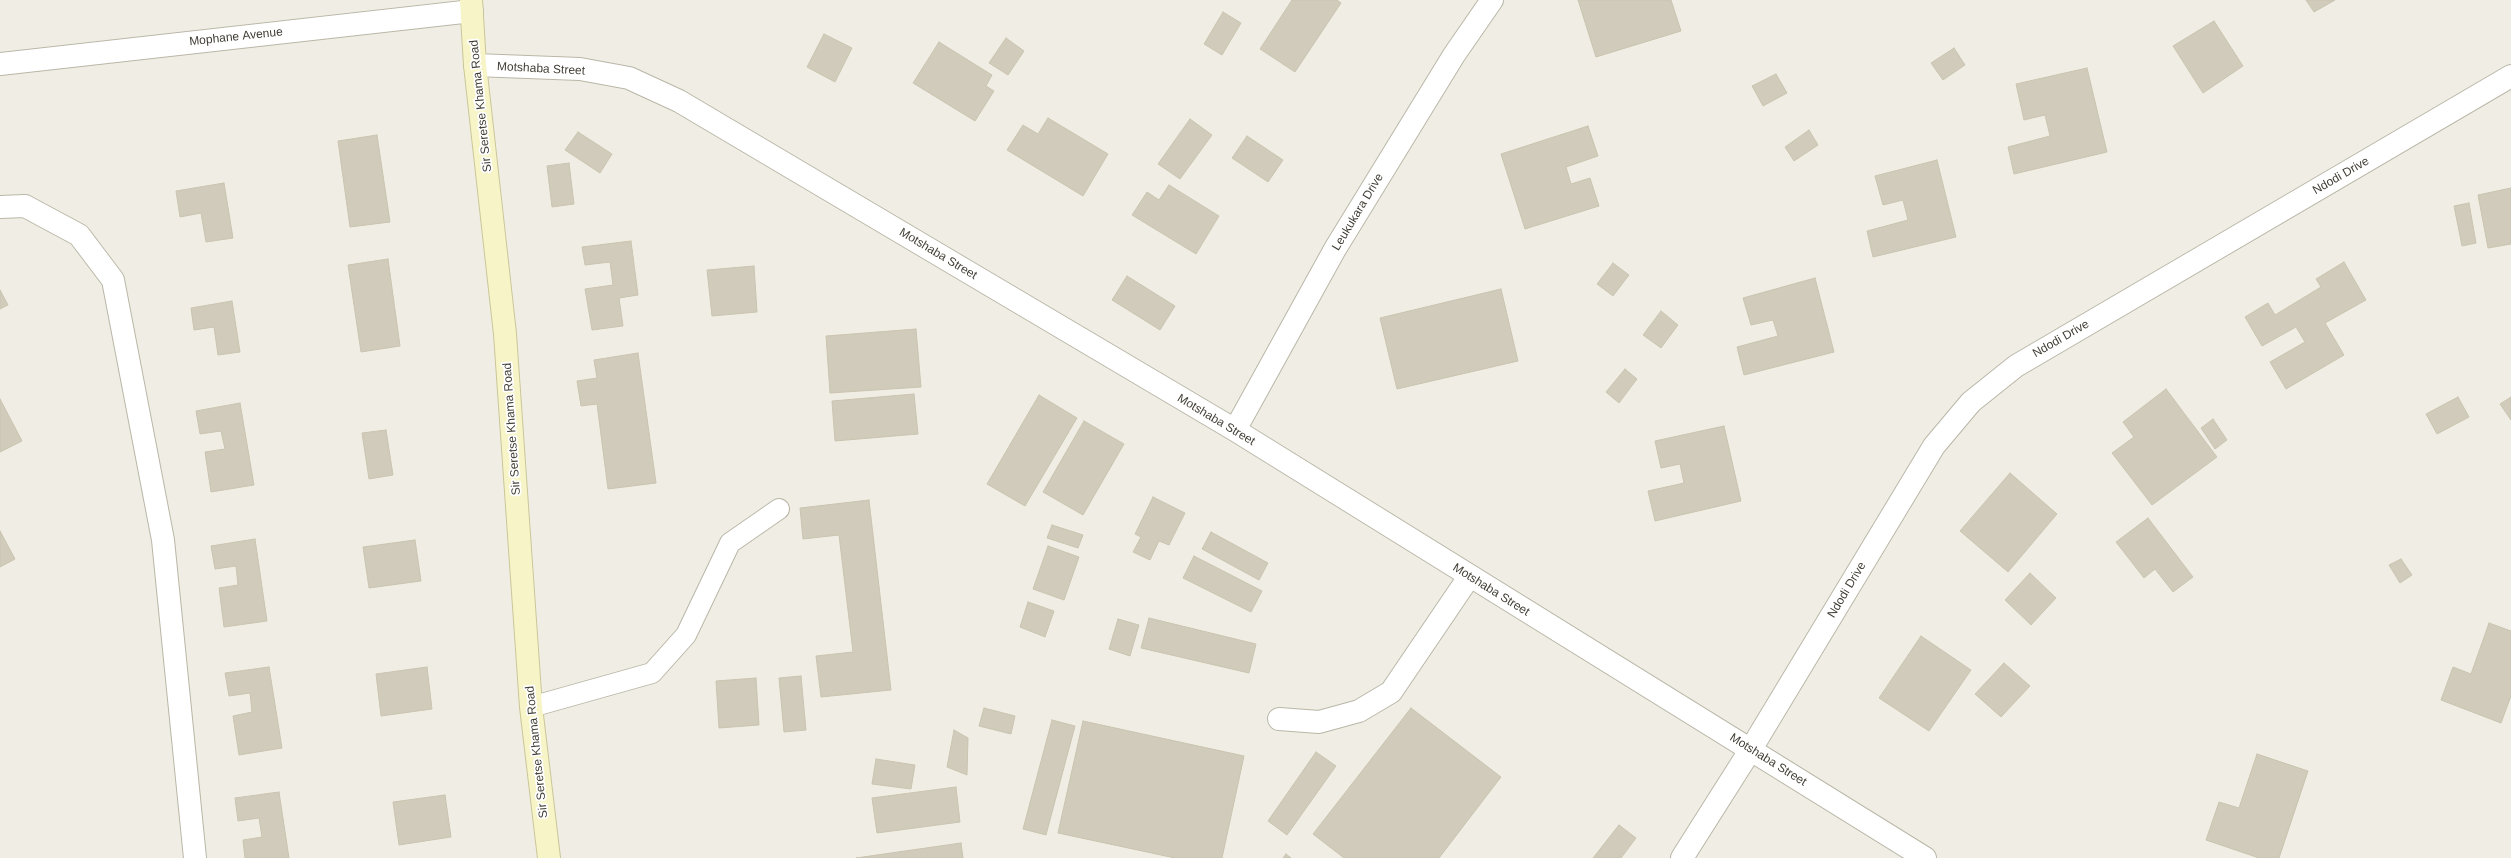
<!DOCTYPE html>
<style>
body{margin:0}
canvas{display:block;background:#f0eee4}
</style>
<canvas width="2511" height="858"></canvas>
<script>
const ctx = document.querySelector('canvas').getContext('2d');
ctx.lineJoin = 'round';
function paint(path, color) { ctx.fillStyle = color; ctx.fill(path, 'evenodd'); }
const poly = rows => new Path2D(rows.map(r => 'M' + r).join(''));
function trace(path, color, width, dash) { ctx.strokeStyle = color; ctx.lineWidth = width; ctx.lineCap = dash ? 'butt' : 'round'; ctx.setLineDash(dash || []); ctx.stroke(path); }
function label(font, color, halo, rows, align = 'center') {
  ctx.font = font + ' Helvetica,sans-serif'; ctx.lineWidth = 3.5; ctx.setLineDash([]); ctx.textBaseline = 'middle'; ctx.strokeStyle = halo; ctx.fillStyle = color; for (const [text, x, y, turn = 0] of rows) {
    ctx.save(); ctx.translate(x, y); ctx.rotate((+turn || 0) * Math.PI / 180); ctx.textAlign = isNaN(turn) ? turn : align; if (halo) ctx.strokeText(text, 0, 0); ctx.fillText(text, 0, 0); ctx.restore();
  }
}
const building = poly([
 [1292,0,1337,0,1341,3,1295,72,1260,49,1292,0],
 [1578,0,1671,0,1681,31,1596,57,1578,0],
 [2306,0,2335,0,2314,12,2306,0],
 [1223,12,1241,23,1222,55,1204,44,1223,12],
 [2214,21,2243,66,2203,93,2173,46,2214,21],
 [824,34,852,48,835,82,807,67,824,34],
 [1006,38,1024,51,1008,75,989,63,1006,38],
 [939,42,992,75,986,86,994,91,975,121,913,83,939,42],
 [1954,48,1965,65,1943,80,1931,63,1954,48],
 [2087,68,2107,152,2014,174,2008,147,2050,136,2045,115,2024,120,2016,84,2087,68],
 [1776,74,1787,93,1763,106,1752,86,1776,74],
 [1048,118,1108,154,1083,196,1007,150,1023,125,1038,134,1048,118],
 [1190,119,1212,135,1180,179,1158,164,1190,119],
 [1588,126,1598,156,1566,167,1571,184,1590,178,1599,206,1525,229,1501,154,1588,126],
 [1809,130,1818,145,1794,161,1785,147,1809,130],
 [578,132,612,154,600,173,565,150,578,132],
 [377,135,390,222,350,227,338,141,377,135],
 [1247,136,1283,160,1268,182,1232,158,1247,136],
 [1937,160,1956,237,1873,257,1867,231,1908,220,1903,200,1883,205,1875,176,1937,160],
 [569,163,574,204,552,207,547,166,569,163],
 [224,183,233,238,206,242,201,213,180,217,176,191,224,183],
 [1169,185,1219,216,1196,254,1132,215,1147,192,1159,200,1169,185],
 [2511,188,2511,244,2488,248,2478,195,2511,188],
 [2469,203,2476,243,2462,246,2454,206,2469,203],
 [631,241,638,295,619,298,623,326,592,330,585,289,613,285,610,262,585,265,582,247,631,241],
 [388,259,400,346,361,352,348,265,388,259],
 [2344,262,2366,300,2325,323,2344,355,2286,389,2270,362,2305,342,2296,327,2262,346,2245,317,2268,303,2275,315,2321,287,2316,279,2344,262],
 [1613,263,1629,275,1613,296,1597,284,1613,263],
 [754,266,757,312,712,316,707,270,754,266],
 [1127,276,1175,306,1160,330,1112,300,1127,276],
 [1815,278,1834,352,1744,375,1737,347,1778,336,1773,320,1751,325,1743,298,1815,278],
 [1501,289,1518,361,1397,389,1380,318,1501,289],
 [0,290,8,305,0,309,0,290],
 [232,301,240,352,218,355,214,327,194,330,191,308,232,301],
 [1661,311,1678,325,1661,348,1643,335,1661,311],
 [916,329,921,387,830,393,826,336,916,329],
 [638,353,656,483,608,489,597,404,581,406,577,381,597,378,594,360,638,353],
 [1625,369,1637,379,1619,403,1606,392,1625,369],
 [2166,389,2217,457,2152,505,2112,453,2134,437,2123,422,2166,389],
 [914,394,918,434,835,441,832,401,914,394],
 [1039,395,1077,418,1025,506,987,484,1039,395],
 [2458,397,2469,417,2437,434,2426,414,2458,397],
 [2511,397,2511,420,2500,404,2511,397],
 [0,399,22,441,0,452,0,399],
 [240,403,254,485,211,492,205,452,225,449,221,431,200,434,196,411,240,403],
 [2213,419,2227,440,2215,449,2201,428,2213,419],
 [1084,421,1124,444,1083,515,1043,492,1084,421],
 [1724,426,1741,501,1655,521,1648,491,1684,483,1680,464,1661,468,1655,441,1724,426],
 [386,430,393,475,369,479,362,433,386,430],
 [2010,473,2057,514,2008,572,1960,531,2010,473],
 [1153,497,1185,513,1169,545,1159,541,1150,560,1133,552,1141,537,1135,534,1153,497],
 [869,500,891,690,821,697,816,656,853,652,839,535,803,539,800,508,869,500],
 [2148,518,2193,577,2173,592,2155,569,2144,578,2116,542,2148,518],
 [1052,525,1083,535,1078,548,1047,538,1052,525],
 [0,531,15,559,0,567,0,531],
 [1211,532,1268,563,1259,580,1202,549,1211,532],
 [255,539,267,621,224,627,219,588,238,585,236,566,215,569,211,546,255,539],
 [415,540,421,581,369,588,363,547,415,540],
 [1048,546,1079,557,1064,600,1033,589,1048,546],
 [1194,556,1262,591,1251,612,1183,578,1194,556],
 [2401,559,2412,575,2400,583,2389,565,2401,559],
 [2030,573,2056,598,2031,625,2005,600,2030,573],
 [1028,602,1054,611,1045,637,1020,627,1028,602],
 [1149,618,1256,644,1249,673,1141,648,1149,618],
 [1118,619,1139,625,1130,656,1109,649,1118,619],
 [2489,623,2511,631,2511,696,2501,723,2441,700,2453,667,2471,674,2489,623],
 [1921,636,1971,670,1929,731,1879,698,1921,636],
 [2004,663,2030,686,2001,717,1975,694,2004,663],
 [269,667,282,748,239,755,233,716,252,712,250,693,229,696,225,673,269,667],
 [427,667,432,709,381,716,376,674,427,667],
 [801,676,806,730,784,732,779,678,801,676],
 [756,678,759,725,719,728,716,681,756,678],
 [984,708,1015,716,1011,734,979,726,984,708],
 [1411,708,1501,777,1439,858,1344,858,1313,834,1411,708],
 [1052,720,1075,726,1046,835,1023,829,1052,720],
 [1083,721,1244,756,1222,858,1175,858,1058,833,1083,721],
 [954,730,968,738,967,775,947,767,954,730],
 [1316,752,1336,766,1287,835,1268,821,1316,752],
 [2257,754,2308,771,2279,858,2259,858,2206,840,2219,802,2239,808,2257,754],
 [876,759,915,765,911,789,872,784,876,759],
 [956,787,960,822,877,833,872,798,956,787],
 [279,792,289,858,245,858,243,840,262,837,259,818,238,821,235,798,279,792],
 [445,795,451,837,399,845,393,802,445,795],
 [1619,825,1636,838,1621,858,1593,858,1619,825],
 [961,843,963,858,856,858,961,843],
 [1286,854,1291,858,1283,858,1286,854]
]);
paint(building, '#d0cbbb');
trace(building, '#cac4af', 1);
const service = poly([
 [531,707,652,673,686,635,730,543,779,509]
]);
const minor = poly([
 [0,64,472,11],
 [475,65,580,69,629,78,679,101,1235,430,1925,858],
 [0,207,25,206,79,235,113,280,163,540,195,858],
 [1235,430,1335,249,1454,55,1492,0],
 [1279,719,1319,722,1359,711,1391,692,1469,577],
 [1682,858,1751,749,1934,446,1971,402,2016,366,2511,76]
]);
const secondary = poly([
 [471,0,475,65,505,334,531,707,549,858]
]);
trace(service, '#bab7a8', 22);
trace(minor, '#bab7a8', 24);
trace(secondary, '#cac699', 24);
trace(service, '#fff', 20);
trace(minor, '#fff', 22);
trace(secondary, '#f7f4c7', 22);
label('12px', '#413e35', '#fff', [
 ["Mophane Avenue",236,37,-6],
 ["Motshaba Street",541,69,3],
 ["Sir Seretse Khama Road",481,106,-96],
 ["Ndodi Drive",2341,176,-30],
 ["Leukukara Drive",1358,212,-59],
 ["Motshaba Street",938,254,31],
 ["Ndodi Drive",2061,339,-30],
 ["Motshaba Street",1216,420,31],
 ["Sir Seretse Khama Road",512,429,-94],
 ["Motshaba Street",1491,590,32],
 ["Ndodi Drive",1847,590,-59],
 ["Sir Seretse Khama Road",537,752,-96],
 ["Motshaba Street",1768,760,32]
]);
</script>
